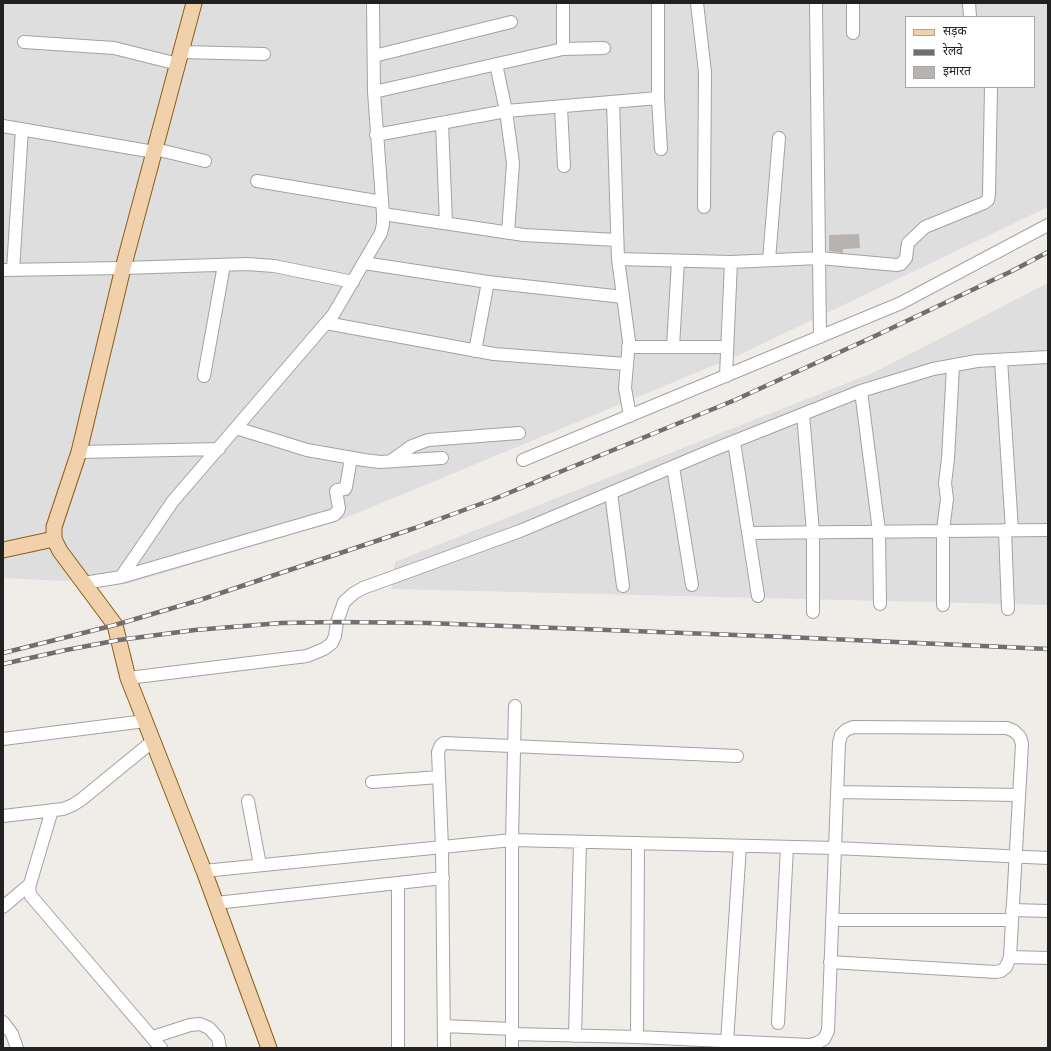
<!DOCTYPE html>
<meta charset="utf-8">
<style>
body{margin:0}
#map{position:relative;width:1051px;height:1051px;overflow:hidden;background:#f0ede9;font-family:"Work Sans","Noto Sans Devanagari",sans-serif}
canvas{display:block}
.frame{position:absolute;inset:0;border:4px solid #212121;pointer-events:none}
.legend{position:absolute;left:905px;top:16px;width:130px;height:72px;box-sizing:border-box;background:#fff;border:1px solid #a6a6a6;margin:0;padding:5px 7px;list-style:none;font-size:12px;color:#212121}
.legend li{display:flex;align-items:center;gap:8px;height:20px}
.legend b{width:20px;border:1px solid #a6a6a6}
</style>
<div id="map">
<canvas width="1051" height="1051"></canvas>
<div class="frame"></div>
<ul class="legend">
<li><b style="height:5px;background:#f1d1ac"></b>सड़क</li>
<li><b style="height:5px;background:#6f6f6f"></b>रेलवे</li>
<li><b style="height:11px;background:#b9b3af"></b>इमारत</li>
</ul>
</div>
<script>
const ctx = document.querySelector('canvas').getContext('2d');
ctx.lineJoin = 'round';
function paint(path, color) { ctx.fillStyle = color; ctx.fill(path, 'evenodd'); }
const poly = rows => new Path2D(rows.map(r => 'M' + r).join(''));
function trace(path, color, width, dash) { ctx.strokeStyle = color; ctx.lineWidth = width; ctx.lineCap = dash ? 'butt' : 'round'; ctx.setLineDash(dash || []); ctx.stroke(path); }
paint(poly([
 [3,3,1048,3,1048,207,739,355,343,519,127,584,3,578],
 [906,17,1034,17,1034,87,906,87],
 [1048,283,1048,605,392,589,395,562,875,372]
]), '#dfdede');
paint(poly([
 [859,234,860,248,843,249,843,253,829,251,829,235]
]), '#b9b3af');
const minor = poly([
 [697,3,705,72,704,207],
 [816,3,820,337],
 [969,3,970,17],
 [658,5,658,98,661,149],
 [853,33,853,3],
 [24,42,114,48,178,64],
 [563,49,563,3],
 [181,52,264,54],
 [374,56,511,22],
 [496,64,506,111,513,163,508,233],
 [374,92,563,49,604,48],
 [613,102,618,259,629,341,625,388,630,416],
 [561,107,564,166],
 [442,123,446,223],
 [3,126,154,152],
 [376,135,506,111,658,98],
 [155,149,205,161],
 [257,181,382,202],
 [383,214,524,235,617,240],
 [618,259,731,262,819,258,897,265,901,264,906,258,908,243,925,227,984,203,988,200,989,194,991,87],
 [769,260,779,138],
 [364,263,488,282,623,297],
 [3,270,123,268,247,264,274,266,353,282],
 [13,270,22,129],
 [326,323,494,354,626,364],
 [628,347,726,347],
 [673,347,678,261],
 [475,351,488,282],
 [1001,360,1012,530],
 [204,376,224,265],
 [726,376,731,262],
 [861,391,879,531,880,604],
 [803,414,813,532,813,612],
 [236,428,307,450,364,460,380,462,442,458],
 [734,442,758,596],
 [79,452,219,449],
 [523,460,901,303,1048,225],
 [391,461,412,446,428,440,519,433],
 [673,467,692,585],
 [611,493,623,586],
 [1005,530,1008,609],
 [748,533,1048,530],
 [121,577,173,501,333,315,381,233,383,224,383,214,374,92,373,3],
 [84,583,121,577,334,515,338,511,339,508,336,491,337,490,345,489,346,487,351,458],
 [943,605,943,530,947,499,945,483,948,459,953,366],
 [128,678,307,656,324,649,332,643,335,636,337,622,344,602,354,593,363,588,520,531,715,449,861,391,933,369,977,361,1048,357],
 [3,739,145,721],
 [372,782,439,777],
 [837,792,1019,795],
 [248,801,260,865],
 [52,810,30,884,29,890,31,896,161,1048],
 [3,816,63,809,73,805,82,799,153,741],
 [204,871,512,840,835,848,1048,858],
 [216,903,443,878],
 [3,907,30,884],
 [1012,910,1048,911],
 [832,920,1012,920],
 [1010,957,1048,958],
 [3,1022,12,1034,17,1048],
 [778,1023,787,847],
 [444,1026,512,1029],
 [512,1034,637,1037,810,1045,817,1043,824,1039,828,1031,839,743,841,735,846,730,853,727,1007,728,1014,731,1020,737,1022,744,1010,957,1006,967,1001,971,996,972,830,962],
 [575,1036,580,842],
 [153,1037,190,1025,200,1024,209,1028,218,1038,220,1048],
 [637,1037,638,843],
 [727,1042,740,846],
 [398,1048,398,883],
 [444,1048,442,847,438,752,441,745,444,743,737,756],
 [512,1048,512,840,515,706]
]);
const major = poly([
 [194,3,123,268,79,452,54,527,54,539,60,551,115,625,128,678,204,871,269,1048],
 [3,550,54,539]
]);
trace(minor, '#a2a2a2', 14);
trace(major, '#8b5f13', 17);
trace(minor, '#fff', 12);
trace(major, '#f1d1ac', 15);
const rail = poly([
 [3,653,115,625,200,600,415,528,494,499,735,400,875,336,1012,271,1048,252],
 [3,664,66,650,119,640,195,630,281,623,337,622,428,623,787,637,1048,649]
]);
trace(rail, '#6f6f6f', 4.5);
trace(rail, '#fff', 3, [9]);
</script>
